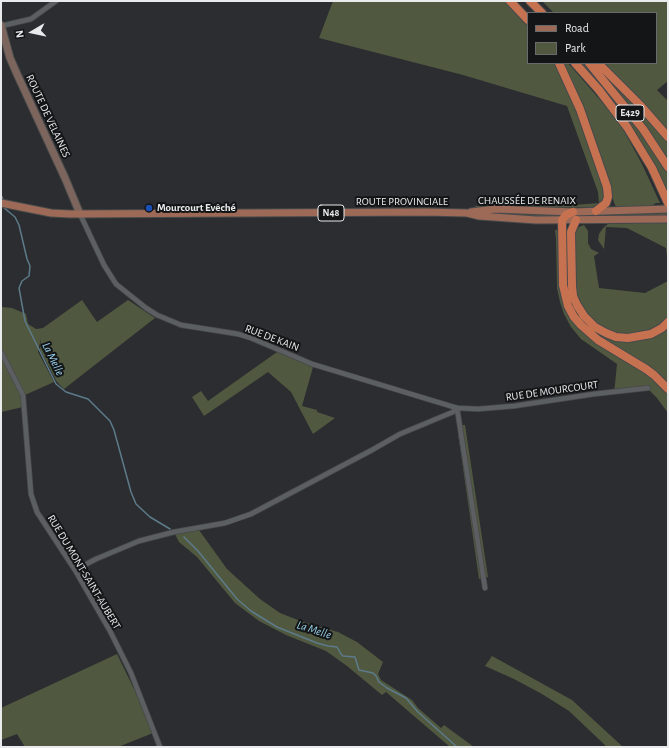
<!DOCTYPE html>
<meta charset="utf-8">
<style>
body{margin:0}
#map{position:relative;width:669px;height:748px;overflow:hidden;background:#2b2d30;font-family:"Alegreya Sans",sans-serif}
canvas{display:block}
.frame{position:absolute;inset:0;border:2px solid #e8eaeb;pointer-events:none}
.legend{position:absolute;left:527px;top:12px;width:130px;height:52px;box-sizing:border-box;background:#141516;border:1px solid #696a6b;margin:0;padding:5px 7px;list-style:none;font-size:12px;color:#e8eaeb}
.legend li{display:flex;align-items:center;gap:8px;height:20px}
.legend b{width:20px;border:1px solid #696a6b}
.north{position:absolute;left:12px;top:12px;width:40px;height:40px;-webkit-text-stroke:3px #141516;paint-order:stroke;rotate:261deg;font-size:11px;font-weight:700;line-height:16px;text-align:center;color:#e8eaeb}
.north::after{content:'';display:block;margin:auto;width:14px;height:18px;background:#e8eaeb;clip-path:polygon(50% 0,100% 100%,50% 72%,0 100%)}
</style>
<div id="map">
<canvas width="669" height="748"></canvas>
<div class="frame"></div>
<ul class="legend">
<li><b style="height:5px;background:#9c6a57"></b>Road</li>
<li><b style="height:11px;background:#505940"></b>Park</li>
</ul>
<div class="north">N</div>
</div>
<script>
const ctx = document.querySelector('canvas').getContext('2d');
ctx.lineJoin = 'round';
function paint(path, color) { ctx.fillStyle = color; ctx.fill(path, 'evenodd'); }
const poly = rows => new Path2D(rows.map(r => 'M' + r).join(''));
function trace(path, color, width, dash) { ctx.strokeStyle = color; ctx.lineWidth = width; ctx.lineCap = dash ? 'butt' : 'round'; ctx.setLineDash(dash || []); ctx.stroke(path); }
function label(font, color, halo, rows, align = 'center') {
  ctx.font = font + ' "Alegreya Sans",sans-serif'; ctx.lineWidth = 4; ctx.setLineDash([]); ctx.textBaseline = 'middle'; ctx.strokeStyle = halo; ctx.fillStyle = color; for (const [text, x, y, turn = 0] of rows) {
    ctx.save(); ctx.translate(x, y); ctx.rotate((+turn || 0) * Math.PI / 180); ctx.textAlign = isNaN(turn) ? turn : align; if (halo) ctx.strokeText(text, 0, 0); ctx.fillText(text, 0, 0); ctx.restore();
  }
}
paint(poly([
 [333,1,505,1,528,26,528,63,555,63,559,71,572,98,606,195,605,201,597,207,472,208,476,206,574,205,599,203,598,192,567,106,463,75,319,38],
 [542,1,668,1,668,81,657,90,668,101,668,131,603,63,656,63,656,13,554,13],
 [561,63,568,63,615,117,624,131,642,164,660,203,656,203,650,207,617,207,615,205,580,105],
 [579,63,585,63,632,120,668,170,668,196,662,183],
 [595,63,668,139,668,158,628,104],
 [668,211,668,215,644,217,612,216,617,214,656,214],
 [482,212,569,212,561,218,509,217],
 [666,222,668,227,668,266,666,248,627,228,606,227,604,249,598,240,599,234,603,228,608,224],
 [584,225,588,231,588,243,591,249,599,253,594,256,599,288,645,293,668,281,668,413,657,398,648,389,614,394,617,364,581,339,571,327,564,314,560,302,557,288,556,239,555,230,577,230,579,227],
 [82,300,97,322,128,300,155,318,64,389,57,382,40,350,41,338,38,352,54,382,25,395,1,350,1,307,12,308,26,314,28,324,36,329,43,328],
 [277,352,313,367,302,406,317,410,317,412,335,418,313,434,291,392,268,372,204,416,192,397,201,391,208,401],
 [1,356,21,395,23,407,1,412],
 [458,425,465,425,488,577,479,579,458,433],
 [199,530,227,569,260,599,280,613,303,622,338,632,357,642,383,662,378,674,381,680,412,700,418,708,441,728,444,725,474,747,450,747,386,692,382,695,347,666,326,651,286,635,259,621,235,603,197,557,179,542,175,534],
 [117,654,136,693,153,733,118,747,25,747,17,734,1,740,1,708],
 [492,656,572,700,623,747,607,747,569,711,542,694,514,679,485,666]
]), '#505940');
trace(poly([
 [1,195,3,199],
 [3,207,15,217,19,225,27,259,30,266,29,276,22,281,19,288,25,321,56,384,66,392,88,399,110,421,114,430,131,492,136,504,150,517,170,529],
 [184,537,198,551,237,599,251,611,277,627,317,643,328,646,337,647,341,654,343,656,355,657,359,670,373,673,376,676,379,682,387,688,406,698,418,712,457,747]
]), '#5d7b8a', 1.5);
const street = poly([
 [1,26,31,19,56,1],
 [80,214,104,265,116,284,146,308,157,315,181,325,238,334,251,338,312,364,457,408,478,409,514,406,594,394,648,388],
 [1,352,23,395,31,494,37,512,75,570,110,631,131,673,160,747],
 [457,408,485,588],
 [75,570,96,559,139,541,174,532,225,523,251,514,372,450,400,434,453,412,457,408]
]);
const secondary = poly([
 [1,25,10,58,17,74,65,178,80,214]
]);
const primary = poly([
 [1,203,51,213,70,214,426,212,467,213,479,216,536,220,668,219],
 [471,212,495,209,573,212,668,209]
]);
const highway = poly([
 [510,1,528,20],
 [530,1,542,13],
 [559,63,580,109,607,187,608,197,606,203,596,211],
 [575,63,599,90,627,127,652,168,668,203],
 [589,63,643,129,668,167],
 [598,63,640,105,668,137],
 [573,212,566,215,562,220,563,285,568,306,574,317,581,325,598,340,646,369,654,375,668,389],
 [576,220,571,232,572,286,573,296,577,305,584,316,595,327,606,333,616,337,628,338,651,334,662,328,668,322]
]);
trace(street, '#47494b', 6);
trace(secondary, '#47494b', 9);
trace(primary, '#47494b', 9);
trace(highway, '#47494b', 10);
trace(street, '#5c5f61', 4.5);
trace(secondary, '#7c655c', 7);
trace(primary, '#9c6a57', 7);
trace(highway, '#c67251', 8);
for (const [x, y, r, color] of [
 [149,208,4,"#1a4fb4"]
]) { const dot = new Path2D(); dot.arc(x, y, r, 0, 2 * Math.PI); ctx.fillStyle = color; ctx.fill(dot); trace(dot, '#141516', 1.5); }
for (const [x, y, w] of [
 [630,113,28],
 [331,213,26]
]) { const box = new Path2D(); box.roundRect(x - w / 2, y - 8, w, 16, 3); ctx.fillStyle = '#141516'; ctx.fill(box); trace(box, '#e8eaeb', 1); }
label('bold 10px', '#e8eaeb', null, [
 ["E429",630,113],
 ["N48",331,213]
]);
label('11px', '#e8eaeb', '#141516', [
 ["ROUTE DE VELAINES",48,116,65],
 ["CHAUSSÉE DE RENAIX",527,201],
 ["ROUTE PROVINCIALE",402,202],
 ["RUE DE KAIN",272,338,21],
 ["RUE DE MOURCOURT",552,391,-8],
 ["RUE DU MONT-SAINT-AUBERT",84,572,59]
]);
label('bold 11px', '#e8eaeb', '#141516', [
 ["Mourcourt Evêché",157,208]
], 'left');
label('italic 12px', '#9bd5f1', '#141516', [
 ["La Melle",53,359,64],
 ["La Melle",314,630,18]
]);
</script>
